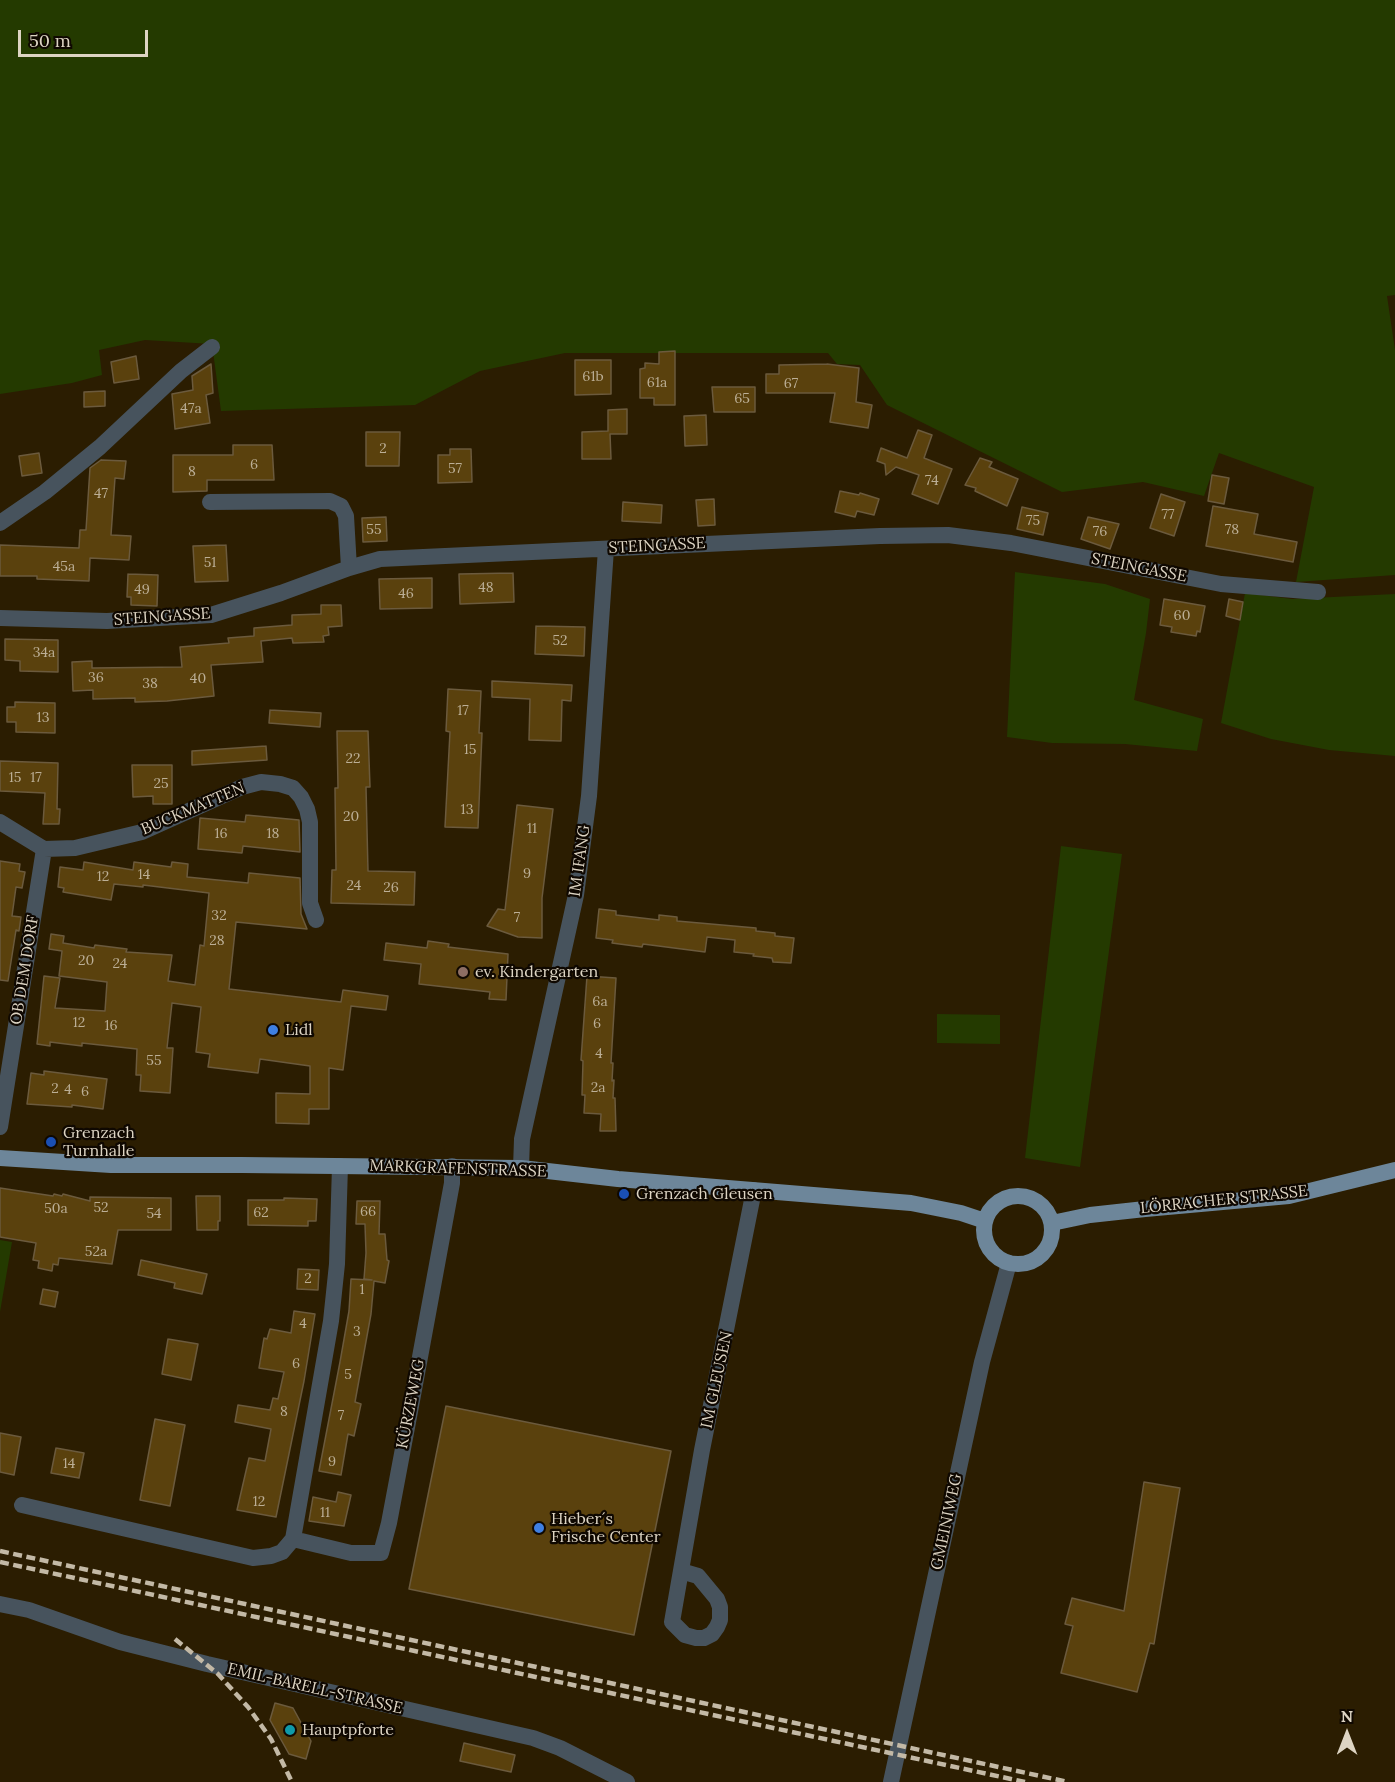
<!DOCTYPE html>
<meta charset="utf-8">
<style>
body{margin:0}
#map{position:relative;width:1395px;height:1782px;overflow:hidden;background:#2b1d01;font-family:Lora,serif}
canvas{display:block}
.north{position:absolute;left:1317px;top:1704px;width:60px;height:60px;-webkit-text-stroke:4px #0f0801;paint-order:stroke;rotate:0deg;font-size:16px;font-weight:700;line-height:24px;text-align:center;color:#ddd4c3}
.north::after{content:'';display:block;margin:auto;width:21px;height:27px;background:#ddd4c3;clip-path:polygon(50% 0,100% 100%,50% 72%,0 100%)}
.scale{position:absolute;left:18px;top:30px;width:130px;height:27px;box-sizing:border-box;border:3px solid #ddd4c3;border-top:0;padding-left:8px;font-size:18px;line-height:21px;white-space:nowrap;color:#ddd4c3;-webkit-text-stroke:4px #0f0801;paint-order:stroke}
</style>
<div id="map">
<canvas width="1395" height="1782"></canvas>
<div class="north">N</div>
<div class="scale">50 m</div>
</div>
<script>
const ctx = document.querySelector('canvas').getContext('2d');
ctx.lineJoin = 'round';
function paint(path, color) { ctx.fillStyle = color; ctx.fill(path, 'evenodd'); }
const poly = rows => new Path2D(rows.map(r => 'M' + r).join(''));
function trace(path, color, width, dash) { ctx.strokeStyle = color; ctx.lineWidth = width; ctx.lineCap = dash ? 'butt' : 'round'; ctx.setLineDash(dash || []); ctx.stroke(path); }
function label(font, color, halo, rows, align = 'center') {
  ctx.font = font + ' Lora,serif'; ctx.lineWidth = 4.5; ctx.setLineDash([]); ctx.textBaseline = 'middle'; ctx.strokeStyle = halo; ctx.fillStyle = color; for (const [text, x, y, turn = 0] of rows) {
    ctx.save(); ctx.translate(x, y); ctx.rotate((+turn || 0) * Math.PI / 180); ctx.textAlign = isNaN(turn) ? turn : align; if (halo) ctx.strokeText(text, 0, 0); ctx.fillText(text, 0, 0); ctx.restore();
  }
}
paint(poly([
 [0,0,1395,0,1395,295,1387,296,1395,350,1395,575,1296,582,1314,487,1219,453,1204,496,1143,482,1062,492,887,405,860,365,837,364,828,353,565,353,480,371,415,405,221,411,212,344,145,340,99,350,102,375,72,383,0,394],
 [1015,572,1105,584,1150,599,1146,633,1134,700,1203,719,1197,751,1125,744,1052,743,1007,737],
 [1245,593,1292,599,1395,594,1395,756,1329,750,1271,739,1221,723],
 [1061,846,1122,854,1080,1167,1025,1158],
 [937,1014,1000,1015,1000,1044,937,1043],
 [0,1240,12,1242,0,1312]
]), '#243a00');
const building = poly([
 [675,351,675,405,654,405,654,398,640,398,640,369,645,368,645,363,659,364,659,352,675,351],
 [136,356,139,379,114,383,111,362,136,356],
 [575,360,611,360,611,394,575,395,575,360],
 [211,364,213,393,206,395,210,423,175,429,172,394,193,390,192,376,211,364],
 [827,364,859,368,856,402,872,405,868,428,830,422,835,393,766,393,766,374,779,374,779,365,827,364],
 [712,387,755,387,755,412,714,412,712,387],
 [105,391,105,406,84,407,84,392,105,391],
 [627,409,627,434,610,434,611,459,582,459,582,432,608,431,608,410,627,409],
 [706,415,707,445,685,446,684,416,706,415],
 [918,430,932,435,924,458,952,469,938,504,912,494,919,475,896,467,886,475,885,464,877,461,881,448,907,458,918,430],
 [366,432,400,432,399,466,366,466,366,432],
 [233,445,272,445,274,480,207,480,207,491,173,492,173,455,233,455,233,445],
 [450,449,471,449,472,482,438,483,438,455,450,455,450,449],
 [39,453,42,473,22,476,19,456,39,453],
 [980,458,992,462,989,467,1018,479,1007,506,975,491,976,488,965,485,980,458],
 [101,460,126,461,124,479,115,478,111,535,131,536,129,560,90,558,89,581,37,579,37,576,0,576,0,545,79,548,80,530,86,530,90,468,101,460],
 [1212,475,1229,478,1224,504,1208,501,1212,475],
 [840,491,859,495,860,493,879,499,874,515,857,511,855,517,835,512,840,491],
 [1161,494,1185,502,1174,536,1150,528,1161,494],
 [714,499,715,525,698,526,696,500,714,499],
 [623,502,662,505,661,523,622,521,623,502],
 [1213,506,1258,514,1254,534,1297,542,1293,562,1206,546,1213,506],
 [1022,507,1048,513,1043,535,1017,529,1022,507],
 [386,517,387,541,363,542,362,518,386,517],
 [1088,517,1119,524,1110,549,1081,539,1088,517],
 [226,545,228,581,195,582,193,546,226,545],
 [513,573,514,602,460,604,459,574,513,573],
 [128,574,158,575,157,606,131,605,131,597,127,597,128,574],
 [432,578,432,608,380,609,379,579,432,578],
 [1164,599,1205,606,1200,632,1197,631,1196,636,1171,632,1172,627,1160,625,1164,599],
 [1229,599,1243,602,1240,620,1226,616,1229,599],
 [321,605,341,605,342,626,328,627,329,635,323,636,324,642,293,643,292,638,261,641,263,662,211,665,214,696,167,701,135,702,135,698,93,699,93,690,73,691,72,662,92,661,92,668,182,667,180,647,229,643,228,638,254,636,254,628,292,625,292,615,321,614,321,605],
 [536,626,585,627,584,656,535,654,536,626],
 [5,639,58,640,58,672,20,671,20,661,5,660,5,639],
 [492,681,572,685,571,701,562,700,561,741,529,740,530,699,492,697,492,681],
 [448,689,481,691,479,733,482,733,478,828,445,827,450,732,446,731,448,689],
 [15,702,55,703,55,733,16,732,16,722,7,722,7,707,15,707,15,702],
 [270,710,321,713,320,727,269,723,270,710],
 [337,731,368,731,370,787,366,787,368,871,415,872,414,905,331,903,332,870,336,870,335,788,338,788,337,731],
 [266,746,267,760,192,765,192,751,266,746],
 [0,761,58,763,57,809,60,809,59,824,43,824,45,793,0,791,0,761],
 [132,765,172,765,172,804,153,804,153,796,133,797,132,765],
 [517,805,553,809,542,898,542,938,518,937,487,926,498,909,505,910,517,805],
 [246,815,299,820,300,852,243,846,242,853,198,849,200,818,245,822,246,815],
 [0,861,20,864,19,871,25,872,22,888,16,887,12,916,21,917,19,931,16,930,8,981,0,980,0,861],
 [84,862,133,870,134,862,171,867,172,862,188,864,187,877,248,883,249,873,300,878,301,914,307,929,236,922,229,989,341,1002,343,990,388,996,386,1010,351,1006,343,1070,329,1068,329,1109,309,1109,309,1124,276,1123,276,1093,310,1094,310,1066,260,1059,258,1073,208,1067,210,1054,196,1052,201,1007,172,1003,167,1048,173,1048,170,1093,140,1091,141,1075,136,1075,137,1049,82,1043,82,1046,50,1042,50,1046,37,1044,44,976,60,978,55,1008,105,1011,107,982,59,976,62,951,49,949,51,934,64,936,63,943,94,948,95,945,127,949,126,952,172,955,168,981,195,985,200,945,204,946,209,893,143,885,143,887,114,884,111,900,63,892,64,888,58,887,60,867,83,870,84,862],
 [599,909,616,911,616,915,659,920,659,915,677,917,677,921,756,928,756,931,775,933,775,936,794,938,791,963,773,962,772,958,753,956,754,954,734,952,735,940,707,937,705,952,643,944,642,947,612,943,613,940,596,938,599,909],
 [428,941,449,944,448,947,508,954,506,1000,489,999,490,992,419,984,421,964,384,960,386,943,427,948,428,941],
 [587,976,616,978,611,1063,613,1063,612,1081,614,1080,613,1098,615,1098,616,1131,600,1131,601,1114,584,1113,585,1095,582,1095,583,1061,581,1060,587,976],
 [44,1071,107,1079,103,1109,72,1105,72,1107,27,1104,31,1073,44,1075,44,1071],
 [0,1188,53,1196,54,1194,62,1196,63,1194,90,1201,90,1197,171,1198,171,1230,118,1230,112,1264,59,1258,58,1265,53,1264,52,1271,38,1268,39,1261,33,1260,36,1243,0,1237,0,1188],
 [196,1196,220,1196,220,1221,218,1221,218,1230,197,1230,196,1196],
 [284,1198,317,1199,316,1221,308,1221,308,1226,248,1225,248,1200,284,1200,284,1198],
 [357,1201,380,1201,379,1234,385,1234,387,1260,389,1261,385,1283,374,1281,371,1314,355,1402,361,1404,354,1436,348,1434,341,1475,319,1471,340,1362,349,1311,351,1279,372,1280,364,1279,366,1253,365,1224,356,1224,357,1201],
 [141,1260,207,1274,202,1294,174,1288,175,1283,138,1275,141,1260],
 [298,1269,319,1270,318,1290,297,1289,298,1269],
 [43,1289,58,1292,55,1307,40,1304,43,1289],
 [294,1311,315,1314,304,1381,276,1517,237,1510,249,1458,265,1461,271,1429,235,1422,238,1405,270,1410,273,1398,278,1399,284,1372,259,1368,264,1338,267,1339,270,1329,291,1333,294,1311],
 [168,1339,198,1344,191,1380,162,1374,168,1339],
 [446,1406,671,1451,634,1635,409,1589,446,1406],
 [155,1419,185,1425,170,1506,140,1500,155,1419],
 [0,1433,21,1437,14,1475,0,1472,0,1433],
 [56,1448,84,1453,79,1478,51,1473,56,1448],
 [1144,1482,1180,1488,1154,1644,1150,1643,1137,1692,1061,1673,1073,1626,1065,1624,1072,1598,1124,1611,1144,1482],
 [338,1492,351,1495,344,1526,309,1521,313,1497,336,1502,338,1492],
 [275,1703,293,1708,311,1741,306,1759,289,1754,270,1720,275,1703],
 [464,1743,515,1755,511,1772,460,1761,464,1743]
]);
paint(building, '#5a410d');
trace(building, '#6b5a3d', 1.5);
trace(poly([
 [210,502,330,501,341,506,346,516,349,568],
 [0,523,45,492,100,447,181,371,212,347],
 [0,618,107,621,211,615,281,593,349,568,380,559,880,536,948,535,1011,543,1221,584,1318,592],
 [0,822,44,849,75,848,142,832,242,787,261,782,280,784,293,788,301,797,307,809,310,822,310,903,316,920],
 [0,1127,44,849],
 [521,1168,522,1139,576,895,589,796,606,549],
 [22,1505,253,1558,271,1556,282,1552,293,1539,331,1321,337,1264,340,1166],
 [293,1539,351,1553,381,1553,389,1523,411,1406,452,1183,452,1166],
 [681,1571,698,1576,717,1599,720,1607,720,1620,717,1627,712,1634,704,1638,696,1638,685,1635,672,1622,702,1450,754,1190],
 [0,1604,29,1610,120,1642,207,1664,533,1738,560,1748,627,1782]
]), '#47535d', 16);
trace(poly([
 [891,1782,982,1362,1009,1263]
]), '#47535d', 16);
trace(poly([
 [0,1158,111,1165,242,1165,521,1168,618,1179,911,1203,961,1213,985,1221],
 '984 1230a34 34 0 1 1 68 0a34 34 0 1 1-68 0Z',
 [1052,1223,1090,1215,1145,1209,1289,1196,1395,1170]
]), '#6d869a', 16);
trace(poly([
 [0,1551,1068,1782],
 [0,1562,1025,1782],
 [175,1639,218,1674,248,1707,271,1739,292,1782]
]), '#c3b9a6', 4.5, [9, 4.5]);
for (const [x, y, r, color] of [
 [463,972,6,"#8d6e63"],
 [273,1030,6,"#3f7fe0"],
 [51,1142,6,"#1a4fb4"],
 [624,1194,6,"#1a4fb4"],
 [539,1528,6,"#3f7fe0"],
 [290,1730,6,"#0f9aa8"]
]) { const dot = new Path2D(); dot.arc(x, y, r, 0, 2 * Math.PI); ctx.fillStyle = color; ctx.fill(dot); trace(dot, '#0f0801', 2); }
label('14px', '#bcaf96', null, [
 ["61b",593,377],
 ["61a",657,383],
 ["67",791,384],
 ["65",742,399],
 ["47a",191,409],
 ["2",383,449],
 ["6",254,465],
 ["57",455,469],
 ["8",192,472],
 ["74",932,481],
 ["47",101,494],
 ["77",1168,515],
 ["75",1033,521],
 ["55",374,530],
 ["78",1232,530],
 ["76",1100,532],
 ["51",210,563],
 ["45a",64,567],
 ["48",486,588],
 ["49",142,590],
 ["46",406,594],
 ["60",1182,616],
 ["52",560,641],
 ["34a",44,653],
 ["36",96,678],
 ["40",198,679],
 ["38",150,684],
 ["17",463,711],
 ["13",43,718],
 ["15",470,750],
 ["22",353,759],
 ["15",15,778],
 ["17",36,778],
 ["25",161,784],
 ["13",467,810],
 ["20",351,817],
 ["11",532,829],
 ["16",221,834],
 ["18",273,834],
 ["9",527,874],
 ["14",144,875],
 ["12",103,877],
 ["24",354,886],
 ["26",391,888],
 ["32",219,916],
 ["7",517,918],
 ["28",217,941],
 ["20",86,961],
 ["24",120,964],
 ["6a",600,1002],
 ["12",79,1023],
 ["6",597,1024],
 ["16",111,1026],
 ["4",599,1054],
 ["55",154,1061],
 ["2a",598,1088],
 ["2",55,1089],
 ["4",68,1090],
 ["6",85,1092],
 ["52",101,1208],
 ["50a",56,1209],
 ["66",368,1212],
 ["62",261,1213],
 ["54",154,1214],
 ["52a",96,1252],
 ["2",308,1279],
 ["1",362,1290],
 ["4",303,1324],
 ["3",357,1332],
 ["6",296,1364],
 ["5",348,1375],
 ["8",284,1412],
 ["7",341,1416],
 ["9",332,1462],
 ["14",69,1464],
 ["12",259,1502],
 ["11",325,1513]
]);
label('16px', '#ddd4c3', '#0f0801', [
 ["STEINGASSE",657,546,-3],
 ["STEINGASSE",1139,568,11],
 ["STEINGASSE",162,617,-4],
 ["BUCKMATTEN",193,809,-23],
 ["IM IFANG",580,861,-82],
 ["OB DEM DORF",25,970,-81],
 ["MARKGRAFENSTRASSE",458,1169,2],
 ["LÖRRACHER STRASSE",1224,1200,-6],
 ["IM GLEUSEN",717,1380,-78],
 ["KÜRZEWEG",411,1404,-79],
 ["GMEINIWEG",947,1522,-78],
 ["EMIL-BARELL-STRASSE",315,1689,13]
]);
label('16px', '#ddd4c3', '#0f0801', [
 ["ev. Kindergarten",475,972],
 ["Lidl",285,1030],
 ["Grenzach",63,1133],
 ["Turnhalle",63,1151],
 ["Grenzach Gleusen",636,1194],
 ["Hieber´s",551,1519],
 ["Frische Center",551,1537],
 ["Hauptpforte",302,1730]
], 'left');
</script>
